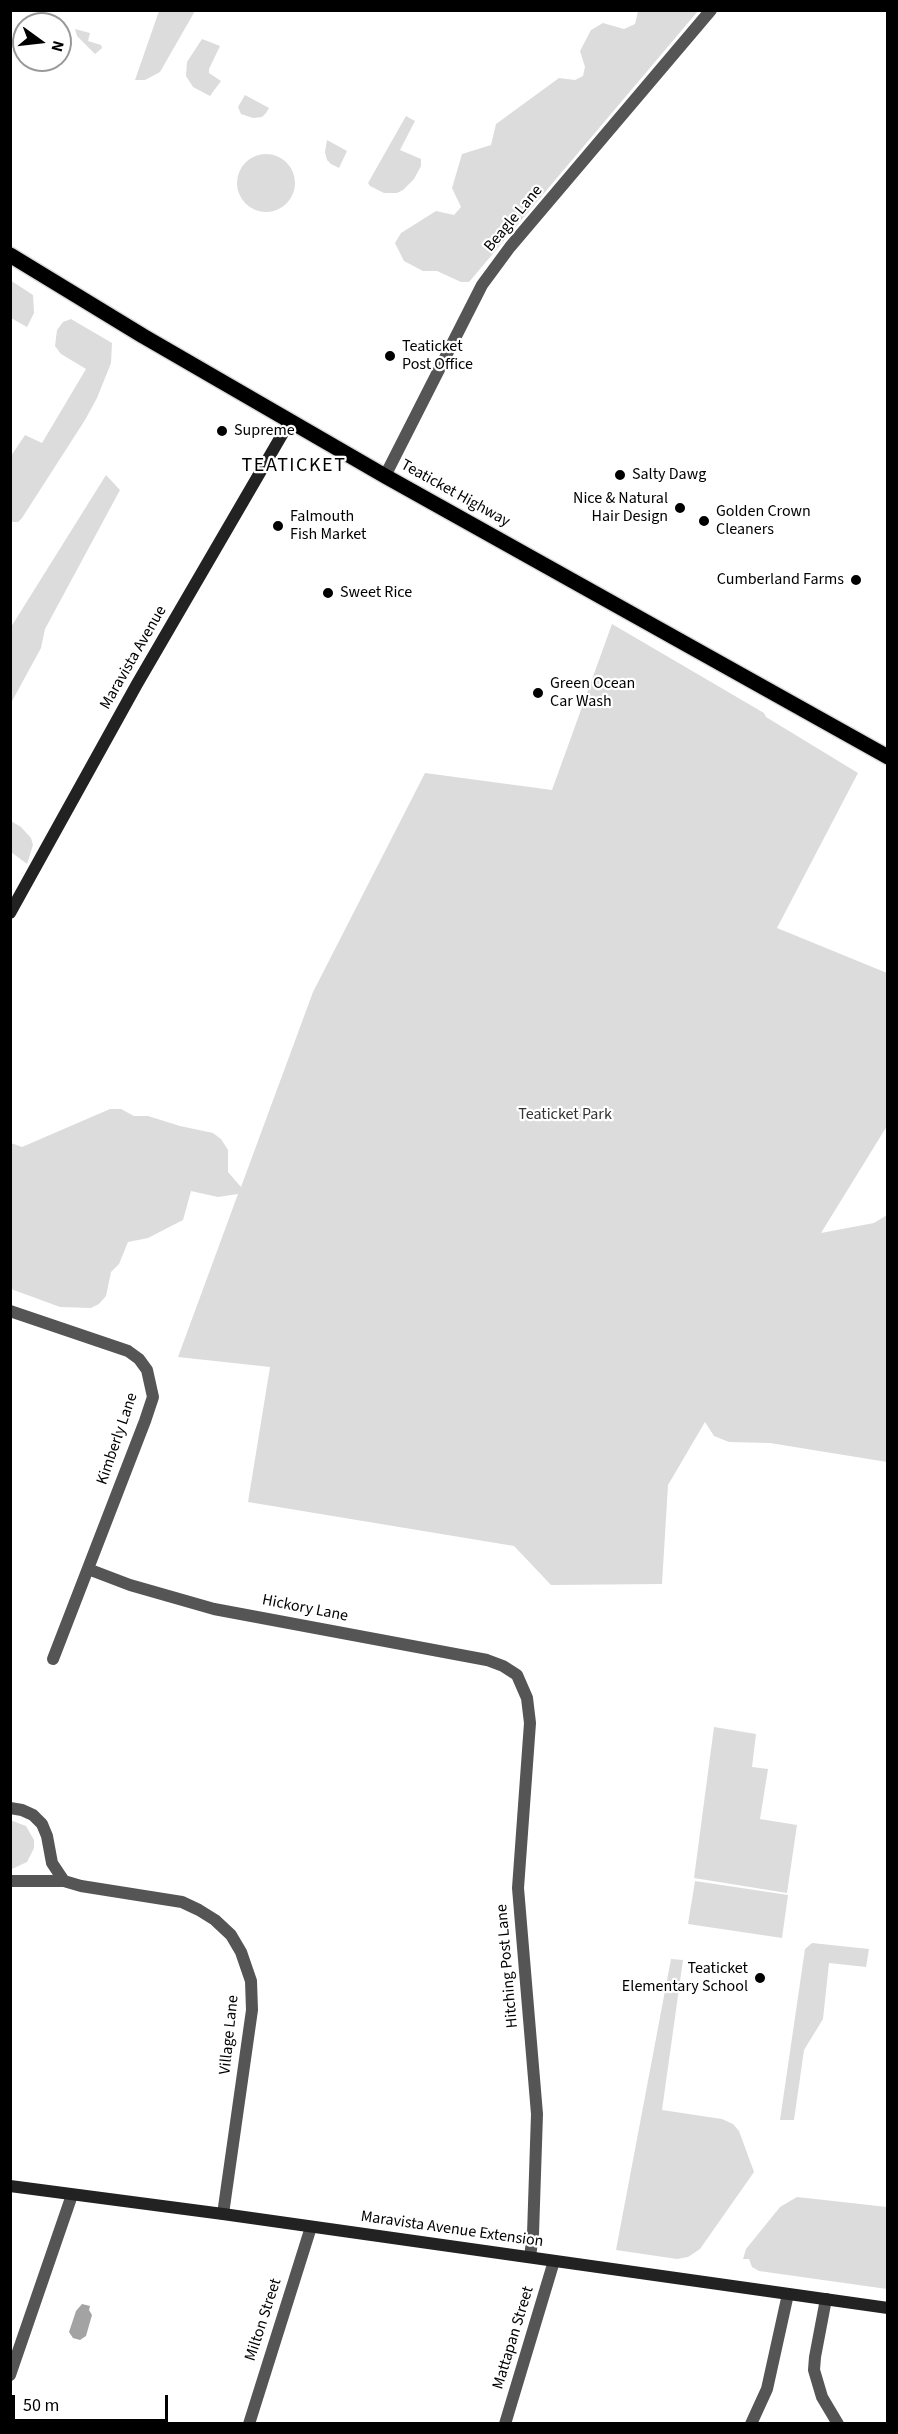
<!DOCTYPE html>
<style>
body{margin:0}
#map{position:relative;width:898px;height:2434px;overflow:hidden;background:#fff;font-family:"Source Sans 3",sans-serif}
canvas{display:block}
.frame{position:absolute;inset:0;border:12px solid #000;pointer-events:none}
.north{position:absolute;left:12px;top:12px;width:60px;height:60px;box-sizing:border-box;background:#fff;border:2px solid #999;border-radius:50%;rotate:105deg;font-size:16px;font-weight:700;line-height:24px;text-align:center;color:#000}
.north::after{content:'';display:block;margin:auto;width:21px;height:27px;background:#000;clip-path:polygon(50% 0,100% 100%,50% 72%,0 100%)}
.scale{position:absolute;left:12px;top:2395px;width:156px;height:27px;box-sizing:border-box;border:3px solid #000;border-top:0;padding-left:8px;font-size:18px;line-height:21px;white-space:nowrap;color:#000;-webkit-text-stroke:4px #fff;paint-order:stroke}
</style>
<div id="map">
<canvas width="898" height="2434"></canvas>
<div class="frame"></div>
<div class="north">N</div>
<div class="scale">50 m</div>
</div>
<script>
const ctx = document.querySelector('canvas').getContext('2d');
ctx.lineJoin = 'round';
function paint(path, color) { ctx.fillStyle = color; ctx.fill(path, 'evenodd'); }
const poly = rows => new Path2D(rows.map(r => 'M' + r).join(''));
function trace(path, color, width, dash) { ctx.strokeStyle = color; ctx.lineWidth = width; ctx.lineCap = dash ? 'butt' : 'round'; ctx.setLineDash(dash || []); ctx.stroke(path); }
function label(font, color, halo, rows, align = 'center') {
  ctx.font = font + ' "Source Sans 3",sans-serif'; ctx.lineWidth = 4.5; ctx.setLineDash([]); ctx.textBaseline = 'middle'; ctx.strokeStyle = halo; ctx.fillStyle = color; for (const [text, x, y, turn = 0] of rows) {
    ctx.save(); ctx.translate(x, y); ctx.rotate((+turn || 0) * Math.PI / 180); ctx.textAlign = isNaN(turn) ? turn : align; if (halo) ctx.strokeText(text, 0, 0); ctx.fillText(text, 0, 0); ctx.restore();
  }
}
paint(poly([
 [159,11,195,11,160,72,145,80,135,80],
 [638,11,698,11,469,282,461,282,437,271,423,271,404,261,395,243,401,233,436,211,454,215,461,207,452,188,462,154,491,145,496,124,559,78,575,80,583,76,585,67,580,51,591,30,603,23,624,29,635,24],
 [75,29,90,33,88,41,101,45,102,48,95,54,77,36],
 [202,39,220,46,209,69,209,73,221,81,210,96,193,87,186,76,187,62],
 [245,95,269,108,266,113,262,117,253,118,241,114,238,107],
 [406,116,415,121,400,150,421,159,421,166,414,179,403,190,397,193,384,193,370,186,368,183],
 [327,140,347,151,339,168,331,164,327,160,325,152],
 '237 183a29 29 0 1 1 58 0a29 29 0 1 1-58 0Z',
 [10,280,33,295,34,313,27,327,11,318],
 [71,319,112,343,111,363,97,398,85,420,22,518,18,522,13,522,10,520,11,456,25,435,42,443,86,369,61,354,55,346,57,330,63,322],
 [106,475,120,490,45,629,41,648,11,703,11,627],
 [612,624,764,713,766,717,858,773,777,928,887,973,887,1126,821,1233,874,1223,887,1215,887,1462,770,1443,729,1442,714,1436,705,1422,668,1485,662,1584,551,1585,514,1546,248,1502,270,1367,178,1357,238,1194,218,1197,191,1191,183,1220,148,1238,128,1242,119,1264,111,1272,106,1296,99,1304,91,1308,60,1307,11,1289,11,1143,22,1147,110,1109,121,1109,134,1116,148,1116,180,1126,213,1133,221,1139,228,1150,228,1172,241,1187,313,992,425,773,552,790],
 [11,821,21,827,31,838,33,845,27,864,11,852],
 [714,1727,756,1734,752,1767,768,1769,760,1819,797,1825,787,1893,694,1878],
 [10,1820,26,1826,34,1840,34,1848,27,1862,12,1869],
 [695,1881,788,1895,782,1938,688,1924],
 [812,1943,869,1949,866,1967,829,1963,823,2019,804,2050,794,2120,780,2120,805,1949],
 [671,1959,683,1960,662,2110,722,2119,733,2124,739,2131,754,2172,700,2249,688,2257,677,2259,616,2250],
 [797,2197,887,2207,887,2289,759,2271,752,2267,749,2259,743,2259,746,2249,780,2207]
]), '#dcdcdc');
paint(poly([
 [82,2304,90,2306,89,2310,92,2315,86,2336,80,2340,73,2338,69,2332,76,2311]
]), '#a3a3a3');
const primary = poly([
 [10,255,143,336,385,476,888,757]
]);
trace(primary, '#dbdbdb', 18);
trace(poly([
 [385,476,482,285,510,247,711,10],
 [10,1311,128,1351,139,1359,147,1370,153,1397,145,1421,53,1659],
 [88,1569,130,1585,214,1609,487,1660,503,1666,517,1675,527,1698,530,1723,518,1888,537,2114,533,2234,530,2257],
 [10,1808,22,1810,33,1815,42,1824,47,1836,52,1863,64,1881,10,1881],
 [64,1881,81,1886,182,1902,199,1910,215,1920,231,1935,241,1952,251,1981,252,2010,223,2214],
 [826,2299,815,2357,814,2370,822,2397,838,2424],
 [10,2375,72,2195],
 [249,2424,311,2227],
 [505,2424,554,2261],
 [751,2424,767,2389,788,2294]
]), '#555', 12);
trace(poly([
 [10,913,137,684,290,421],
 [10,2186,223,2214,888,2308]
]), '#222', 12);
trace(primary, '#000', 15);
for (const [x, y, r, color] of [
 [390,356,6,"#000"],
 [222,431,6,"#000"],
 [620,475,6,"#000"],
 [680,508,6,"#000"],
 [704,521,6,"#000"],
 [278,526,6,"#000"],
 [856,580,6,"#000"],
 [328,593,6,"#000"],
 [538,693,6,"#000"],
 [760,1978,6,"#000"]
]) { const dot = new Path2D(); dot.arc(x, y, r, 0, 2 * Math.PI); ctx.fillStyle = color; ctx.fill(dot); trace(dot, '#fff', 2); }
label('16px', '#000', '#fff', [
 ["Beagle Lane",514,219,-50],
 ["Teaticket Highway",455,494,29],
 ["Maravista Avenue",134,658,-60],
 ["Kimberly Lane",118,1439,-71],
 ["Hickory Lane",305,1609,11],
 ["Hitching Post Lane",508,1966,-95],
 ["Village Lane",230,2035,-84],
 ["Maravista Avenue Extension",452,2230,8],
 ["Milton Street",264,2320,-72],
 ["Mattapan Street",514,2338,-73]
]);
label('16px', '#000', '#fff', [
 ["Teaticket",402,347],
 ["Post Office",402,365],
 ["Supreme",234,431],
 ["Salty Dawg",632,475],
 ["Nice & Natural",668,499,"right"],
 ["Hair Design",668,517,"right"],
 ["Golden Crown",716,512],
 ["Cleaners",716,530],
 ["Falmouth",290,517],
 ["Fish Market",290,535],
 ["Cumberland Farms",844,580,"right"],
 ["Sweet Rice",340,593],
 ["Green Ocean",550,684],
 ["Car Wash",550,702],
 ["Teaticket",748,1969,"right"],
 ["Elementary School",748,1987,"right"]
], 'left');
label('16px', '#333', '#fff', [
 ["Teaticket Park",565,1115]
]);
ctx.letterSpacing = '1.5px';
label('20px', '#000', '#fff', [
 ["TEATICKET",294,467]
]);
ctx.letterSpacing = '0px';
</script>
